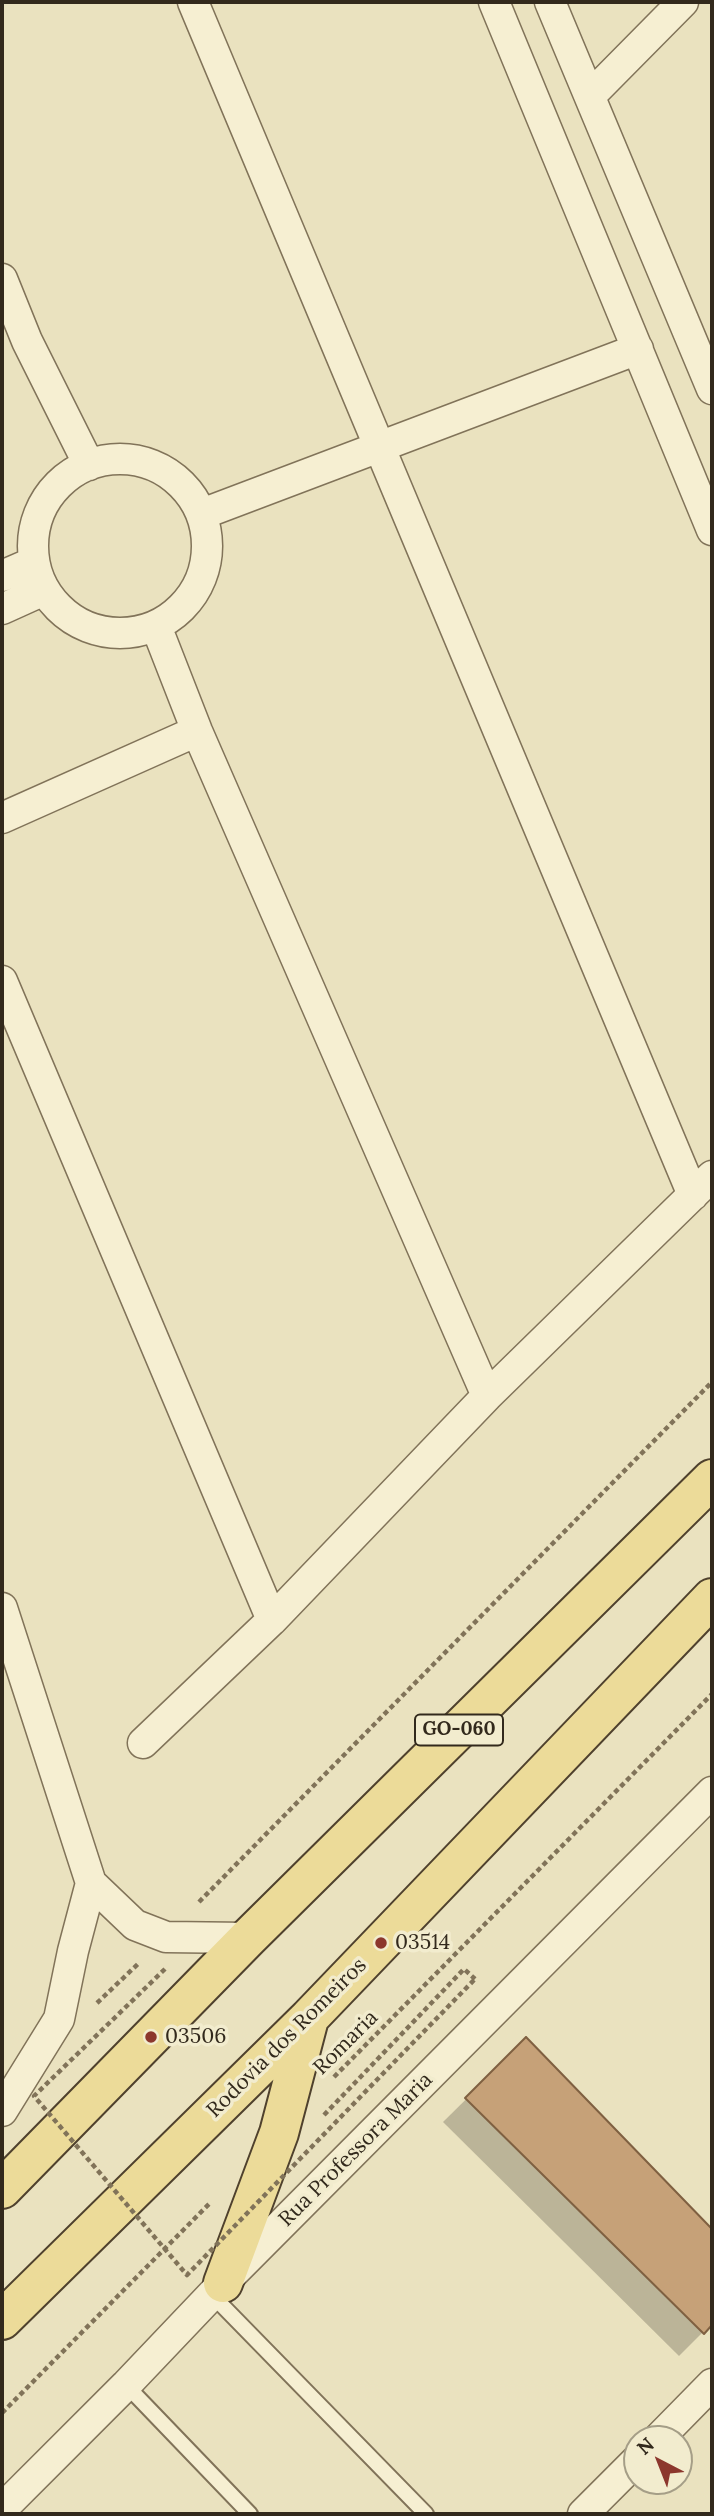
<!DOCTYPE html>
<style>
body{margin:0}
#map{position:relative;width:714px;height:2516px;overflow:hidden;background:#eae2bf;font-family:Lora,serif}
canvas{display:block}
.frame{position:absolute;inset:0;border:4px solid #32291c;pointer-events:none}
.north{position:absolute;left:623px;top:2425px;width:70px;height:70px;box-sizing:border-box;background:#f2ecce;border:2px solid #a59e87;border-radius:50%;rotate:318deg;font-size:19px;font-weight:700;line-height:28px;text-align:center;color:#32291c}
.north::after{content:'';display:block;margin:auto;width:24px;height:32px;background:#8c372d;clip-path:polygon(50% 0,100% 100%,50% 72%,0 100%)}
</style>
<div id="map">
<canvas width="714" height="2516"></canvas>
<div class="frame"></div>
<div class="north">N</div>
</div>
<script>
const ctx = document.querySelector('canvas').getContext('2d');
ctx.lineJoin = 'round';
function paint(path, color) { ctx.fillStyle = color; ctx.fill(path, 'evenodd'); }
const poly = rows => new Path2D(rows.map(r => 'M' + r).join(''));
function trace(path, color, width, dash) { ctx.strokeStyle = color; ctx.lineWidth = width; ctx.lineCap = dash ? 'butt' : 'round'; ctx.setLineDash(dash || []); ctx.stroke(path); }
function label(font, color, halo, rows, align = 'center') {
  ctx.font = font + ' Lora,serif'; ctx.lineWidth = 7; ctx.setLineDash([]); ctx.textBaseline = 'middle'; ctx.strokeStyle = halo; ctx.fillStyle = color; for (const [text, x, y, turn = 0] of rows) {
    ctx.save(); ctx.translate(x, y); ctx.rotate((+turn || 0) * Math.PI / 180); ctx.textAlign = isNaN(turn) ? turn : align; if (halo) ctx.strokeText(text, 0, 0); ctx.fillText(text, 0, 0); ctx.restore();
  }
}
paint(poly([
 [526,2040,712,2231,712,2323,679,2356,443,2122]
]), '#0003');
const building = poly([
 [526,2037,712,2229,712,2325,704,2334,465,2098,526,2037]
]);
paint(building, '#c6a178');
trace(building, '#7f6041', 2);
const service = poly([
 [212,2295,426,2514],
 [126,2385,250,2514]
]);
const minor = poly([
 [193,2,693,1195],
 [494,2,712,530],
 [550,2,712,389],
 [590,96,683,2],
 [2,279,27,341,89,465],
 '33 546a87 87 0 1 1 174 0a87 87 0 1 1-174 0Z',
 [202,514,638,349],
 [2,576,34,562],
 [2,609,44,590],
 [156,626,197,731,487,1396],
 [2,818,197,731],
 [2,981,272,1620],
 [2,1608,91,1883,135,1925,166,1937,248,1938],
 [143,1743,272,1620,487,1396,712,1176],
 [2,2111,59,2019,73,1951,91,1883],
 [658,2439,712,2384],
 [2,2509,126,2385,223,2283,712,1792],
 [583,2514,637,2460]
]);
const primary = poly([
 [2,2189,248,1938,712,1479],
 [223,2283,279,2133,309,2019],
 [2,2320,309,2018,712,1598]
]);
trace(service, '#817359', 18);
trace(minor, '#817359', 33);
trace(primary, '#4f412d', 42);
trace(poly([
 [199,1902,712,1382],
 [97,2003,139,1963],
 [334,2077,712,1694],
 [324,2115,464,1969,475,1979],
 [2,2413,210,2203]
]), '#817359', 4.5, [5, 3.5]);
trace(service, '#f6efd2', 14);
trace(minor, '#f6efd2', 30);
trace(primary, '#ecdb99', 38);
trace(poly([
 [165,1969,34,2096,187,2275,475,1979]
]), '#817359', 4.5, [5, 3.5]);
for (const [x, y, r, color] of [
 [381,1943,7,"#8c372d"],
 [151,2037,7,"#8c372d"]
]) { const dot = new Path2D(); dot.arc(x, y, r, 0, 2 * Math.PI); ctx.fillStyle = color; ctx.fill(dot); trace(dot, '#f2ecce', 2.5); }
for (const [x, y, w] of [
 [459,1730,88]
]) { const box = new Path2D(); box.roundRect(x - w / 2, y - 15.5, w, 31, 5); ctx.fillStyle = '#f2ecce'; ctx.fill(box); trace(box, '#32291c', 2); }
label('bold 19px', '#32291c', null, [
 ["GO-060",459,1730]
]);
label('21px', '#32291c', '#f2ecce', [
 ["03514",395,1943],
 ["03506",165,2037]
], 'left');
label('21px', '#32291c', '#f2ecce', [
 ["Rodovia dos Romeiros",287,2038,-45],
 ["Romaria",346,2043,-45],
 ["Rua Professora Maria",356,2150,-45]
]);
</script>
